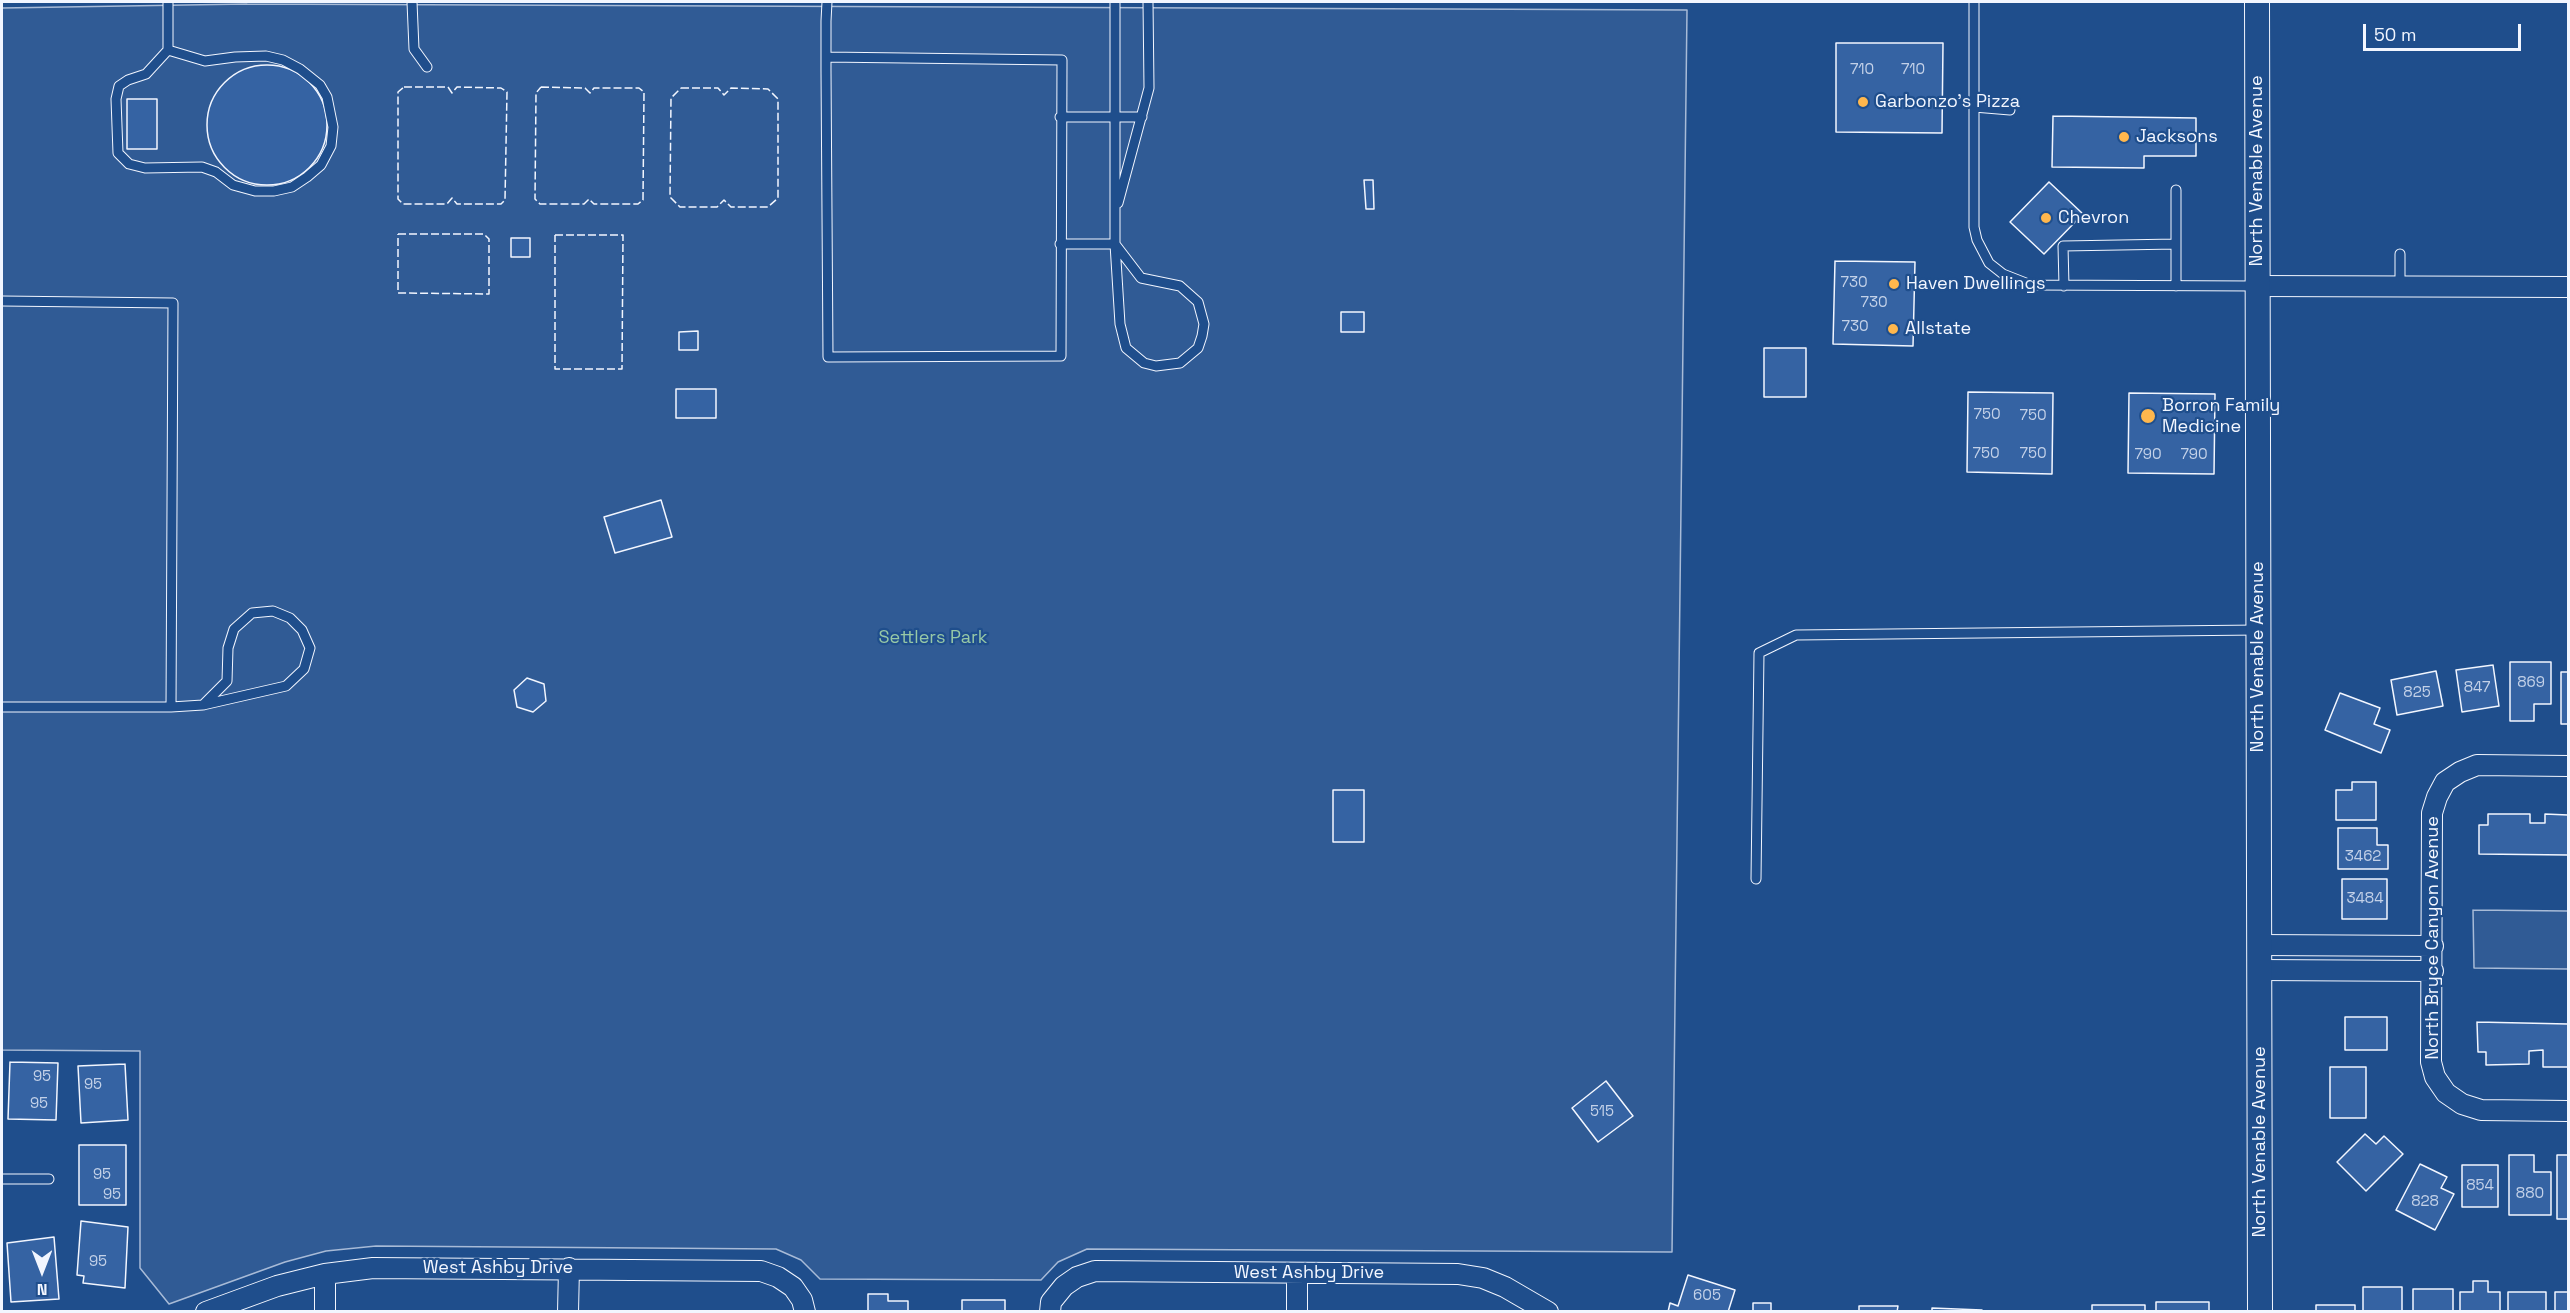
<!DOCTYPE html>
<style>
body{margin:0}
#map{position:relative;width:2570px;height:1313px;overflow:hidden;background:#1f4e8c;font-family:"Space Grotesk",sans-serif}
canvas{display:block}
.frame{position:absolute;inset:0;border:3px solid #f2f6ff;pointer-events:none}
.north{position:absolute;left:12px;top:1241px;width:60px;height:60px;-webkit-text-stroke:4px #1f4e8c;paint-order:stroke;rotate:180deg;font-size:16px;font-weight:700;line-height:24px;text-align:center;color:#f2f6ff}
.north::after{content:'';display:block;margin:auto;width:21px;height:27px;background:#f2f6ff;clip-path:polygon(50% 0,100% 100%,50% 72%,0 100%)}
.scale{position:absolute;left:2363px;top:24px;width:158px;height:27px;box-sizing:border-box;border:3px solid #f2f6ff;border-top:0;padding-left:8px;font-size:18px;line-height:21px;white-space:nowrap;color:#f2f6ff;-webkit-text-stroke:4px #1f4e8c;paint-order:stroke}
</style>
<div id="map">
<canvas width="2570" height="1313"></canvas>
<div class="frame"></div>
<div class="north">N</div>
<div class="scale">50 m</div>
</div>
<script>
const ctx = document.querySelector('canvas').getContext('2d');
ctx.lineJoin = 'round';
function paint(path, color) { ctx.fillStyle = color; ctx.fill(path, 'evenodd'); }
const poly = rows => new Path2D(rows.map(r => 'M' + r).join(''));
function trace(path, color, width, dash) { ctx.strokeStyle = color; ctx.lineWidth = width; ctx.lineCap = dash ? 'butt' : 'round'; ctx.setLineDash(dash || []); ctx.stroke(path); }
function label(font, color, halo, rows, align = 'center') {
  ctx.font = font + ' "Space Grotesk",sans-serif'; ctx.lineWidth = 4.5; ctx.setLineDash([]); ctx.textBaseline = 'middle'; ctx.strokeStyle = halo; ctx.fillStyle = color; for (const [text, x, y, turn = 0] of rows) {
    ctx.save(); ctx.translate(x, y); ctx.rotate((+turn || 0) * Math.PI / 180); ctx.textAlign = isNaN(turn) ? turn : align; if (halo) ctx.strokeText(text, 0, 0); ctx.fillText(text, 0, 0); ctx.restore();
  }
}
const built = poly([
 [247,4,1687,10,1672,1252,1087,1249,1058,1262,1041,1280,820,1279,801,1260,776,1249,376,1246,326,1251,285,1262,169,1304,140,1268,140,1051,2,1050,2,8,247,4],
 [2473,910,2568,911,2568,969,2474,968,2473,910]
]);
paint(built, '#305b95');
trace(built, '#a8bbd7', 1.5);
const building = poly([
 [1836,43,1943,43,1942,133,1836,132,1836,43],
 '207 125a60 60 0 1 1 120 0a60 60 0 1 1-120 0Z',
 [127,99,157,99,157,149,127,149,127,99],
 [2053,116,2196,118,2196,156,2144,156,2144,168,2052,167,2053,116],
 [1364,180,1373,180,1374,209,1366,209,1364,180],
 [2049,182,2083,214,2044,254,2010,222,2049,182],
 [511,238,530,238,530,257,511,257,511,238],
 [1835,261,1915,262,1913,346,1833,344,1835,261],
 [1341,312,1364,312,1364,332,1341,332,1341,312],
 [698,331,698,350,679,350,679,332,698,331],
 [1764,348,1806,348,1806,397,1764,397,1764,348],
 [676,389,716,389,716,418,676,418,676,389],
 [1968,392,2053,393,2052,474,1967,472,1968,392],
 [2129,393,2215,394,2214,474,2128,473,2129,393],
 [661,500,672,537,615,553,604,517,661,500],
 [2510,662,2551,662,2551,704,2534,704,2534,721,2510,721,2510,662],
 [2493,665,2499,706,2462,712,2456,670,2493,665],
 [2436,671,2443,706,2397,715,2391,680,2436,671],
 [2561,672,2568,672,2568,724,2561,724,2561,672],
 [527,678,544,684,546,701,533,712,517,707,514,690,527,678],
 [2340,693,2380,708,2374,724,2390,730,2381,753,2325,730,2340,693],
 [2352,782,2376,782,2376,820,2336,820,2336,790,2352,790,2352,782],
 [1333,790,1364,790,1364,842,1333,842,1333,790],
 [2488,814,2530,814,2530,823,2545,823,2545,814,2568,815,2568,855,2479,854,2479,825,2488,825,2488,814],
 [2338,828,2377,828,2377,845,2388,845,2388,869,2338,869,2338,828],
 [2342,879,2387,879,2387,919,2342,919,2342,879],
 [2345,1017,2387,1017,2387,1050,2345,1050,2345,1017],
 [2477,1022,2568,1024,2568,1067,2543,1067,2543,1050,2529,1051,2529,1064,2486,1065,2486,1052,2478,1052,2477,1022],
 [10,1062,58,1063,56,1120,8,1119,10,1062],
 [125,1064,128,1120,81,1123,78,1066,125,1064],
 [2330,1067,2366,1067,2366,1118,2330,1118,2330,1067],
 [1606,1081,1633,1116,1598,1142,1572,1108,1606,1081],
 [2365,1134,2376,1144,2384,1136,2403,1154,2366,1191,2337,1162,2365,1134],
 [79,1145,126,1145,126,1205,79,1205,79,1145],
 [2509,1155,2534,1155,2534,1172,2551,1172,2551,1215,2509,1215,2509,1155],
 [2557,1155,2568,1155,2568,1219,2557,1219,2557,1155],
 [2420,1164,2447,1177,2441,1188,2454,1194,2435,1230,2396,1210,2420,1164],
 [2462,1165,2498,1165,2498,1207,2462,1207,2462,1165],
 [81,1221,128,1227,125,1288,83,1283,84,1276,77,1275,81,1221],
 [54,1237,59,1299,11,1302,7,1243,54,1237],
 [1688,1275,1735,1290,1728,1312,1668,1312,1670,1303,1678,1306,1688,1275],
 [2473,1281,2488,1281,2488,1292,2500,1292,2500,1312,2460,1312,2460,1292,2473,1292,2473,1281],
 [2363,1287,2402,1287,2402,1312,2363,1312,2363,1287],
 [2413,1289,2453,1289,2453,1312,2413,1312,2413,1289],
 [2508,1292,2546,1292,2546,1312,2508,1312,2508,1292],
 [2555,1292,2568,1292,2568,1312,2555,1312,2555,1292],
 [868,1294,888,1294,888,1301,908,1301,908,1312,868,1312,868,1294],
 [962,1300,1005,1300,1005,1312,962,1312,962,1300],
 [2156,1302,2209,1302,2209,1312,2156,1312,2156,1302],
 [1753,1303,1771,1303,1771,1312,1753,1312,1753,1303],
 [2092,1305,2145,1305,2145,1312,2092,1312,2092,1305],
 [2316,1305,2355,1305,2355,1312,2316,1312,2316,1305],
 [1859,1306,1898,1306,1897,1312,1859,1312,1859,1306],
 [1932,1308,1982,1310,1982,1312,1932,1312,1932,1308]
]);
paint(building, '#3563a3');
trace(building, '#f2f6ff', 1.5);
const service = poly([
 [168,2,168,50,205,61,235,57,266,56,283,60,300,69,320,85,327,97,333,127,331,146,321,165,307,177,292,187,274,191,255,191,233,185,216,172,202,167,145,168,129,164,118,153,116,99,119,86,128,80,146,74,168,50],
 [412,2,414,49,427,67],
 [1974,2,1974,227,1977,240,1989,263,2003,274,2031,285,2256,286],
 [826,57,1062,60,1061,356,828,357,826,71,826,21,827,2],
 [1974,107,2010,110],
 [1060,117,1142,117],
 [1118,203,1149,88,1148,2],
 [1060,244,1115,244,1115,2],
 [1115,244,1141,278,1180,286,1198,302,1204,324,1202,336,1198,348,1180,363,1156,366,1144,363,1126,348,1120,324,1115,244],
 [2064,286,2063,246,2176,244],
 [2176,286,2176,190],
 [2400,287,2400,254],
 [2,301,173,303,171,707,2,707],
 [171,707,203,705,286,686,304,669,310,648,302,630,290,618,273,611,252,613,234,629,228,648,227,681,203,705],
 [1756,879,1759,653,1796,635,2258,630],
 [2,1179,49,1179]
]);
const minor = poly([
 [2257,286,2568,287],
 [2568,766,2477,765,2460,772,2445,782,2437,797,2432,813,2431,1062,2435,1077,2446,1093,2462,1104,2481,1110,2568,1111],
 [2260,945,2433,946],
 [2261,970,2433,971],
 [1297,1273,1297,1312],
 [206,1312,277,1286,325,1274,373,1268,761,1271,778,1277,793,1287,802,1300,805,1312],
 [325,1312,325,1274],
 [568,1312,569,1268],
 [1050,1312,1051,1302,1064,1286,1077,1277,1095,1271,1458,1274,1483,1278,1505,1287,1548,1312]
]);
const tertiary = poly([
 [2257,2,2260,1312]
]);
trace(service, '#f2f6ff', 11);
trace(minor, '#f2f6ff', 22);
trace(tertiary, '#f2f6ff', 26);
trace(service, '#1f4e8c', 9);
trace(minor, '#1f4e8c', 20);
trace(tertiary, '#1f4e8c', 24);
trace(poly([
 [404,87,448,87,452,93,457,87,501,88,507,92,505,200,501,204,457,204,452,198,447,204,403,204,398,199,398,92,404,87],
 [541,87,585,88,590,93,594,88,639,88,644,92,643,200,638,204,594,204,589,199,584,204,540,204,535,199,536,93,541,87],
 [681,88,718,88,724,95,731,88,768,89,778,99,778,198,768,207,731,207,724,200,717,207,680,207,670,197,671,98,681,88],
 [398,234,484,234,489,239,489,294,398,293,398,234],
 [555,235,623,235,622,369,555,369,555,235]
]), '#f2f6ff', 1.5, [8, 3]);
for (const [x, y, r, color] of [
 [1863,102,6,"#ffb74d"],
 [2124,137,6,"#ffb74d"],
 [2046,218,6,"#ffb74d"],
 [1894,284,6,"#ffb74d"],
 [1893,329,6,"#ffb74d"],
 [2148,416,8,"#ffb74d"]
]) { const dot = new Path2D(); dot.arc(x, y, r, 0, 2 * Math.PI); ctx.fillStyle = color; ctx.fill(dot); trace(dot, '#1f4e8c', 2); }
label('15px', '#c3d1e8', null, [
 ["710",1862,70],
 ["710",1913,70],
 ["730",1854,283],
 ["730",1874,303],
 ["730",1855,327],
 ["750",1987,415],
 ["750",2033,416],
 ["750",1986,454],
 ["750",2033,454],
 ["790",2148,455],
 ["790",2194,455],
 ["869",2531,683],
 ["847",2477,688],
 ["825",2417,693],
 ["3462",2363,857],
 ["3484",2365,899],
 ["95",42,1077],
 ["95",93,1085],
 ["95",39,1104],
 ["515",1602,1112],
 ["95",102,1175],
 ["854",2480,1186],
 ["880",2530,1194],
 ["95",112,1195],
 ["828",2425,1202],
 ["95",98,1262],
 ["605",1707,1296]
]);
label('18px', '#f2f6ff', '#1f4e8c', [
 ["Garbonzo's Pizza",1875,102],
 ["Jacksons",2136,137],
 ["Chevron",2058,218],
 ["Haven Dwellings",1906,284],
 ["Allstate",1905,329],
 ["Borron Family",2162,406],
 ["Medicine",2162,427]
], 'left');
label('18px', '#f2f6ff', '#1f4e8c', [
 ["North Venable Avenue",2257,171,-90],
 ["North Venable Avenue",2258,657,-90],
 ["North Bryce Canyon Avenue",2433,938,-90],
 ["North Venable Avenue",2260,1142,-90],
 ["West Ashby Drive",498,1268],
 ["West Ashby Drive",1309,1273]
]);
label('18px', '#97c8a6', '#1f4e8c', [
 ["Settlers Park",933,638]
]);
</script>
